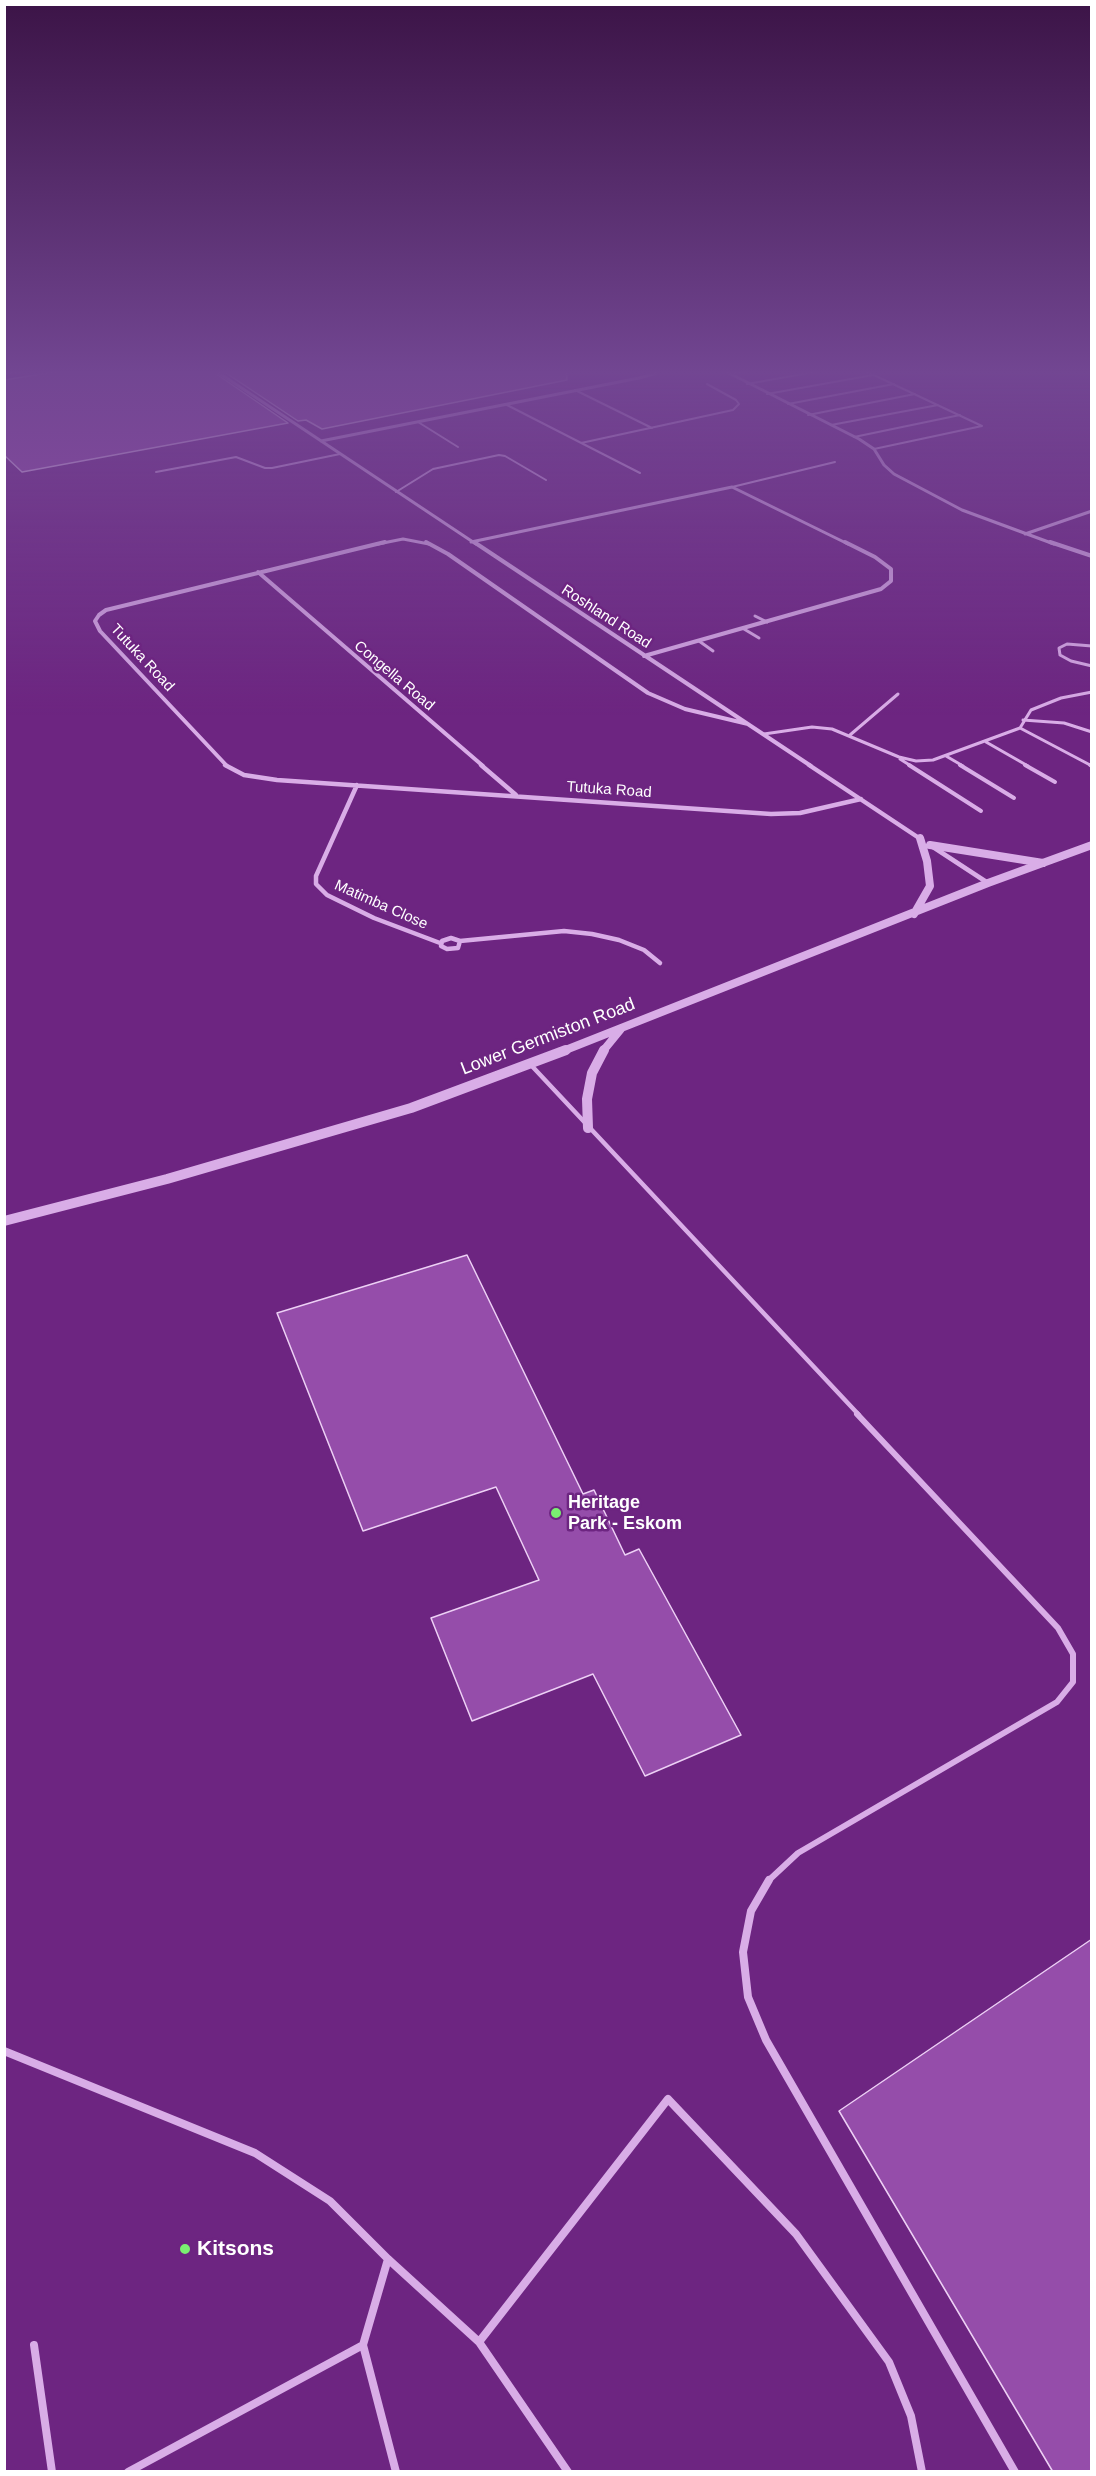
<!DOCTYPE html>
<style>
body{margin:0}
#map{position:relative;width:1096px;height:2476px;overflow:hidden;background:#6d2581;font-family:Arial,sans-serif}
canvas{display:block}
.frame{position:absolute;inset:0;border:6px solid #fff;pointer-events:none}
</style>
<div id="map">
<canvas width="1096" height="2476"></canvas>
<div class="frame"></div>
</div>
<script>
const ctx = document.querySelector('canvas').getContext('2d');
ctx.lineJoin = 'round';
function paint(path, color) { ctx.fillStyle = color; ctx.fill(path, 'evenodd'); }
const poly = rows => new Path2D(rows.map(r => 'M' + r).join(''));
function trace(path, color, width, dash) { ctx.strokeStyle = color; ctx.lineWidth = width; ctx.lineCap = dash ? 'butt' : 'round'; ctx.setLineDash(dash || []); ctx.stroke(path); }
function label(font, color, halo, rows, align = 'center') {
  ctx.font = font + ' Arial,sans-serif'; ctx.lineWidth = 5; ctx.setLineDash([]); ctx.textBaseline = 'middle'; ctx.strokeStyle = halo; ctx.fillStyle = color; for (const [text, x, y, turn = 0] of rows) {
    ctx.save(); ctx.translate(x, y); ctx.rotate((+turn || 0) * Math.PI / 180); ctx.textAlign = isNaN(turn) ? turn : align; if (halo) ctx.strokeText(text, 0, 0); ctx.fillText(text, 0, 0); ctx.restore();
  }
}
const building = poly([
 [73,369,209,369,288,423,22,472,4,455,4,380,73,369],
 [220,369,566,369,567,380,322,429,306,420,298,421,220,369],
 [467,1255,583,1494,594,1490,625,1555,639,1549,741,1735,645,1776,593,1674,472,1721,431,1618,539,1580,496,1487,363,1531,277,1313,467,1255],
 [1092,1939,1092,2472,1053,2472,839,2111,1092,1939]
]);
paint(building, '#954daa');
trace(building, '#edd0f5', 1.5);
trace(poly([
 [861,369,982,426,874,449],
 [4,374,38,369],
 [729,374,758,369],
 [747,384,831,369],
 [575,390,652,428],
 [767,394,873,375],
 [505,404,640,473],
 [788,404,894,384],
 [808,415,915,394],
 [418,422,458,447],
 [831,425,938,405],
 [854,437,960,415],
 [581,443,733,410,739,404,736,400,707,384],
 [156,472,236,457,265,468,272,468,340,454],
 [732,487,835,462],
 [396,492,433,469,499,455,505,456,546,480]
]), '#d9ade7', 2);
trace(poly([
 [755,616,767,622],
 [744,629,759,638],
 [699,641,713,651],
 [1092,646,1067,644,1059,648,1060,655,1071,661,1092,666],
 [1023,720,1064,723,1092,732],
 [1020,728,1092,766],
 [764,734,812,727,832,729,899,757,916,761,933,760,1020,728,1031,710,1061,698,1092,692],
 [850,735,898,694],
 [986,742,1028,766],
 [946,756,963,766],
 [900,759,911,766]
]), '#d9ade7', 3);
trace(poly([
 [909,765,981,811],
 [960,765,1014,798],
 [1025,765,1055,782],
 [1090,765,1092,766]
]), '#d9ade7', 4);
trace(poly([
 [530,1064,859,1415]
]), '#d9ade7', 4.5);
trace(poly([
 [768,1881,798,1853,1057,1702,1073,1682,1073,1654,1058,1628,857,1414]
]), '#d9ade7', 6);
trace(poly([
 [769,1880,751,1911,743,1952,748,1997,766,2040,1015,2472],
 [4,2051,255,2153,330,2201,388,2259,479,2342,568,2472],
 [388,2259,363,2345,396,2472],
 [479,2342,668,2099,796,2234,889,2362,911,2416,922,2472],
 [34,2345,52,2472],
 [128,2472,363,2345]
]), '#d9ade7', 8);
trace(poly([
 [213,369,476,544],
 [721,369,859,439,874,449,884,465,894,474,962,510,1054,544],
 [321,441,639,378,657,373,659,369],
 [1025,534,1092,511],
 [471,542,732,487,848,544],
 [378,544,403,539,429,544]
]), '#d9ade7', 3);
trace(poly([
 [426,542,448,554,648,693,685,709,748,724],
 [474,542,811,766],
 [1050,542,1092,556],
 [258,572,483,766],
 [644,656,881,589,891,581,891,569,875,557,845,542],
 [227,766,100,631,95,621,99,615,106,610,385,542]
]), '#d9ade7', 4);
trace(poly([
 [225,765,244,775,277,780,771,814,800,813,861,799],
 [481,765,516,795],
 [809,765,922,840],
 [357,785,316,876,316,884,327,895,374,918,440,943],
 [933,847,988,883],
 [451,938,460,941,458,948,447,949,441,946,442,941,451,938],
 [460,941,564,931,592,934,619,940,644,950,660,963]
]), '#d9ade7', 4.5);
trace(poly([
 [930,845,1043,863],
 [914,914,930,886,927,861,920,838],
 [563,1051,988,883,1092,845],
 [603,1051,621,1029]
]), '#d9ade7', 8);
trace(poly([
 [588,1128,587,1099,592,1073,604,1050],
 [4,1221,167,1179,411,1108,566,1050]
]), '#d9ade7', 10);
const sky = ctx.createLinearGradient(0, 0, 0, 716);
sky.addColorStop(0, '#3c1447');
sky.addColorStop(0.52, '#724692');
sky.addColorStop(1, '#72469200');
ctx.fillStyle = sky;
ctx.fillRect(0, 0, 1096, 716);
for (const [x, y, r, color] of [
 [556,1513,6,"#7af071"],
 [185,2249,6,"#7af071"]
]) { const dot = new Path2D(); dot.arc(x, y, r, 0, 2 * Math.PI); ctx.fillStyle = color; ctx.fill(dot); trace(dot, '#6d2581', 2); }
label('15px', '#fff', '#6d2581', [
 ["Roshland Road",606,617,33],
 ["Tutuka Road",142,658,47],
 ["Congella Road",394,676,40],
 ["Tutuka Road",609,790,4],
 ["Matimba Close",381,905,24]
]);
label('18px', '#fff', '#6d2581', [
 ["Lower Germiston Road",548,1037,-21]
]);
label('bold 18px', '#fff', '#6d2581', [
 ["Heritage",568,1503],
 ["Park - Eskom",568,1524]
], 'left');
label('bold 21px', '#fff', '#6d2581', [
 ["Kitsons",197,2249]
], 'left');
</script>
